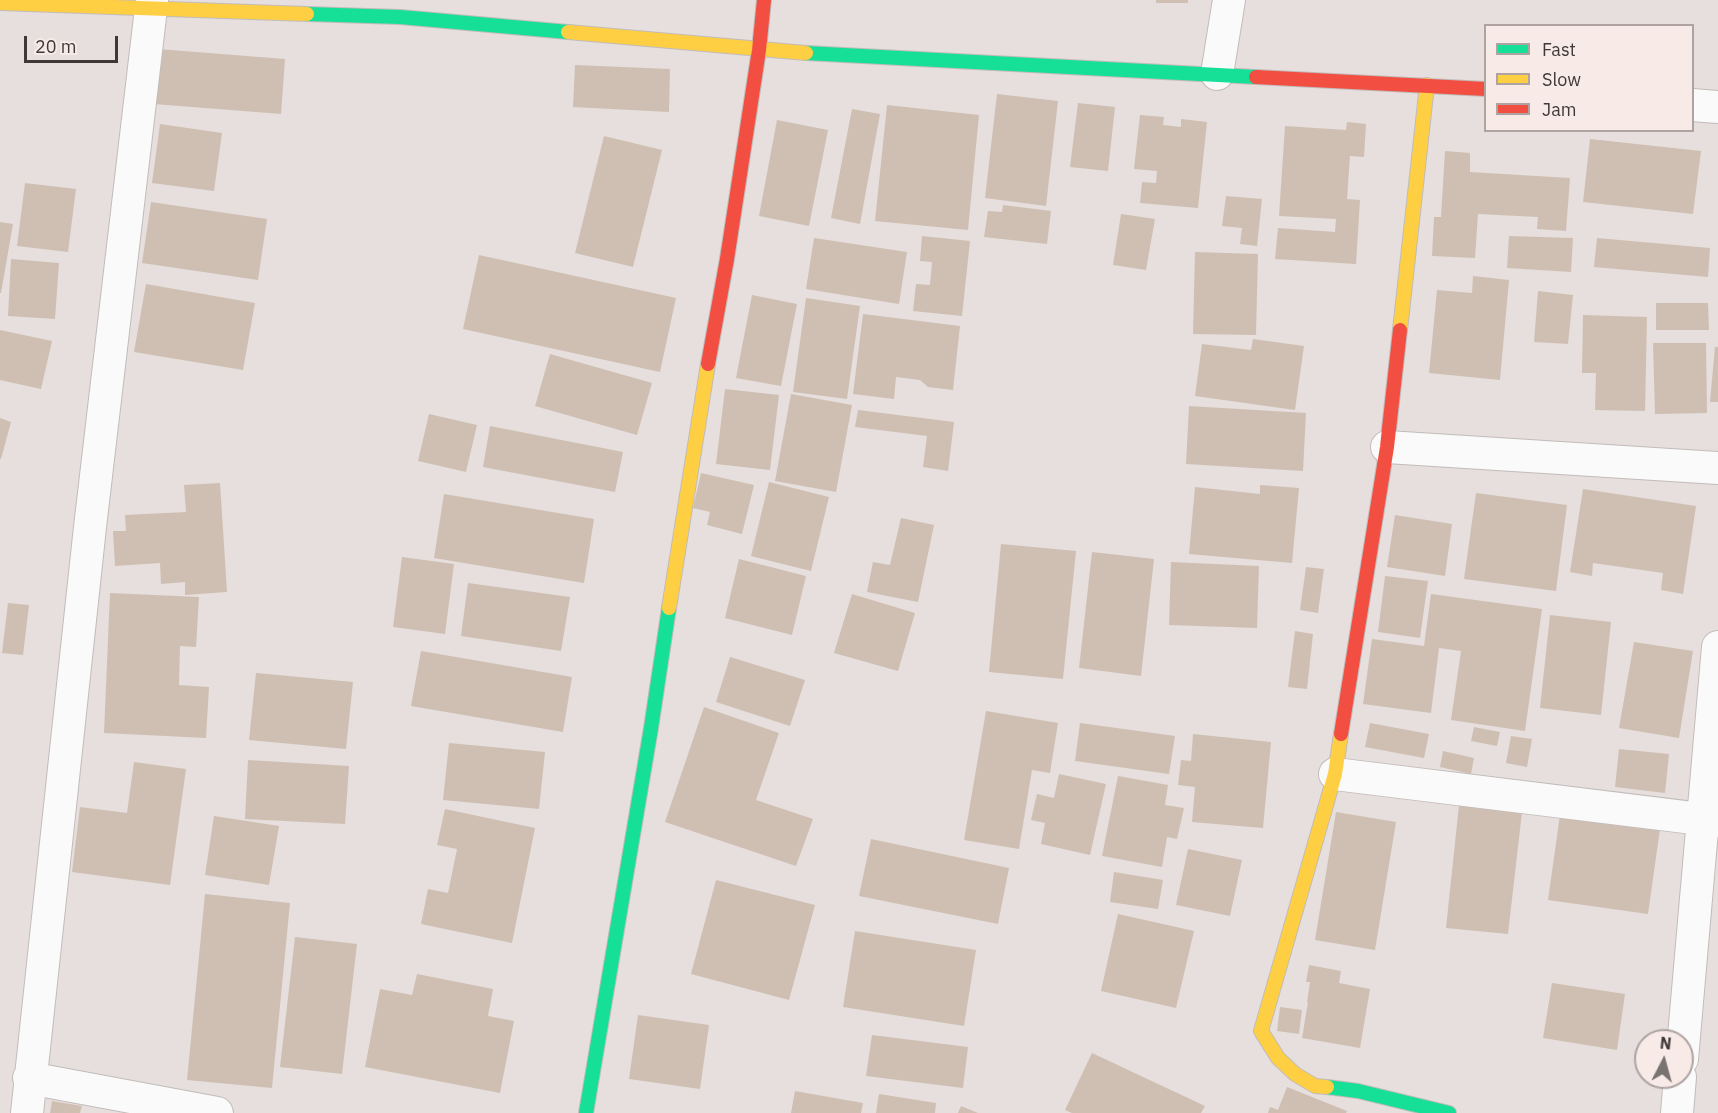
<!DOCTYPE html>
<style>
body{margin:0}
#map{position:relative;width:1718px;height:1113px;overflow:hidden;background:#e6dfdd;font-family:"IBM Plex Sans",sans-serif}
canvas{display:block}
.legend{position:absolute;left:1484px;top:24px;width:210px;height:108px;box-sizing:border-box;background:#f8eae7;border:2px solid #aea3a1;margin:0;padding:8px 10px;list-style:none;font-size:18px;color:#3e3938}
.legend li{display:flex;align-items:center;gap:12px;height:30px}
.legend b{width:30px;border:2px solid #aea3a1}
.north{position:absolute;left:1634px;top:1029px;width:60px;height:60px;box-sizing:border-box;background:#f8eae7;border:2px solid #aea3a1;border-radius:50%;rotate:6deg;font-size:16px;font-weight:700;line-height:24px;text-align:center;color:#3e3938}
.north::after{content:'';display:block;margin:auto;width:21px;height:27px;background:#797372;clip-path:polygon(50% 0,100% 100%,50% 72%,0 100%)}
.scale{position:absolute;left:24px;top:36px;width:94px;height:27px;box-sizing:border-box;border:3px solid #3e3938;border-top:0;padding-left:8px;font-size:18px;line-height:21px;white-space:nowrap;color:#3e3938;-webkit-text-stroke:4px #f8eae7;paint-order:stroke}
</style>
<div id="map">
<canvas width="1718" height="1113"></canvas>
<ul class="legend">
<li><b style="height:8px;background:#16e098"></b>Fast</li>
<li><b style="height:8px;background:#ffcf43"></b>Slow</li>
<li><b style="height:8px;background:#f24e42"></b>Jam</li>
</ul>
<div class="north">N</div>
<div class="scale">20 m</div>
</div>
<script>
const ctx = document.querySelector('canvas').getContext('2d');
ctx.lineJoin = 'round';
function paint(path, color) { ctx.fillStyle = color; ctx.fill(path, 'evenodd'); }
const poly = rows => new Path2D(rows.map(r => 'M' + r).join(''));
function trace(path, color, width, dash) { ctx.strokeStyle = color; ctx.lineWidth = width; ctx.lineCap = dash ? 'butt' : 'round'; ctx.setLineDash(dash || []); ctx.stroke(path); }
paint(poly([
 [1156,0,1188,0,1188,3,1156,3],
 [158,49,285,59,281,114,154,104],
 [575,65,670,69,669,112,573,107],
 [997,94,1058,101,1046,206,985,198],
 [1078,103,1115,107,1108,171,1070,167],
 [887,105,979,115,968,230,875,221],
 [852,109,880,114,860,224,831,218],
 [1140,115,1164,117,1163,125,1181,127,1181,119,1207,122,1198,208,1140,203,1142,182,1156,183,1157,171,1134,169],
 [777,120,828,130,809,226,759,216],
 [1347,122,1366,124,1364,157,1350,156,1347,199,1360,200,1356,264,1275,259,1278,228,1335,232,1336,219,1279,216,1285,126,1346,130],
 [160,124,222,133,214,191,152,183],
 [604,136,662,150,633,267,575,253],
 [1590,139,1701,151,1693,214,1583,202],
 [1445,151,1470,153,1470,172,1570,178,1566,231,1537,229,1538,217,1478,214,1475,258,1432,256,1434,217,1441,217],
 [25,183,76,189,68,252,17,246],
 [1226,196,1262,199,1257,246,1240,244,1242,228,1222,226],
 [151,202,267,219,258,280,142,263],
 [1003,205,1051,211,1047,244,984,237,988,211,1002,212],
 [1121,214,1155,219,1146,270,1113,265],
 [0,222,13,224,1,293,0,293],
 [922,236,970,241,962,316,913,311,916,284,930,285,932,262,920,261],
 [1509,236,1573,238,1571,272,1507,268],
 [814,238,907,252,899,304,806,289],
 [1597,238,1710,248,1708,277,1594,267],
 [1195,252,1258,254,1256,335,1193,334],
 [479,255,676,298,660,372,463,329],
 [11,259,59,263,55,319,8,316],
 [1473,276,1509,280,1500,380,1429,373,1437,290,1472,293],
 [146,284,255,303,243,370,134,352],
 [1538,291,1573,295,1568,344,1534,342],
 [752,295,797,304,781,386,736,378],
 [806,298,860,306,847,399,793,392],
 [1656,303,1708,303,1709,330,1656,330],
 [863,314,960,326,953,390,928,387,920,380,896,377,894,399,853,394],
 [1583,315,1647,317,1645,411,1595,410,1596,373,1582,373],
 [0,330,52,341,41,389,0,380],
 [1253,339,1304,346,1295,410,1195,396,1202,344,1251,350],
 [1653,343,1706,343,1707,413,1655,414],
 [1715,347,1718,347,1718,402,1710,402],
 [550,354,652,383,637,435,535,406],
 [725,389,779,395,770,470,716,464],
 [791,394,852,405,836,492,775,481],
 [1189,406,1306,413,1303,471,1186,464],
 [858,410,954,422,948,471,923,467,927,436,855,427],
 [429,414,477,425,466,472,418,461],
 [0,418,11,422,1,459,0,459],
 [490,426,623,452,615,492,483,467],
 [701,473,754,485,742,534,707,525,710,512,693,508],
 [769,482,829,497,811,571,751,556],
 [220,483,227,592,185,595,185,582,161,584,160,563,115,566,113,531,126,531,125,515,186,512,184,485],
 [1260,485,1299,488,1292,563,1189,554,1195,487,1260,494],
 [1583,489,1696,506,1683,594,1661,590,1663,573,1593,563,1592,576,1570,572],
 [1476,493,1567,505,1556,591,1464,579],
 [444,494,594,519,584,583,434,558],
 [1395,515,1452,524,1445,576,1387,567],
 [901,518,934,525,918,602,867,592,873,562,890,565],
 [1001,544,1076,551,1063,679,989,672],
 [1092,552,1154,559,1141,676,1079,668],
 [402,557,454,564,445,634,393,627],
 [739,559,806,576,792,635,725,618],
 [1171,562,1259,566,1257,628,1169,625],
 [1306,567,1324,569,1318,613,1300,610],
 [1385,576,1428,581,1420,638,1378,632],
 [468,583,570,597,561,651,461,636],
 [110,593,199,597,196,647,180,646,179,685,209,687,206,738,104,733],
 [852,594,915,613,898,671,834,653],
 [1431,594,1542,609,1525,731,1451,720,1461,651,1439,648,1431,713,1363,704,1372,639,1424,646],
 [8,603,29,605,23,655,2,653],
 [1550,615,1611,622,1601,715,1540,708],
 [1295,631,1313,634,1307,689,1288,687],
 [1634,642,1693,651,1679,738,1619,728],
 [421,651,572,677,563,732,411,706],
 [730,657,805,680,790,726,716,702],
 [256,673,353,682,346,749,249,740],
 [704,707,779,733,756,800,813,819,796,866,665,822],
 [986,711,1058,723,1050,773,1032,770,1019,849,964,840],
 [1080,723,1175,736,1169,774,1075,761],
 [1370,723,1429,734,1424,758,1365,747],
 [1474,727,1500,732,1497,746,1471,741],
 [1193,734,1271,742,1263,828,1192,822,1195,787,1178,785,1181,760,1191,761],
 [1511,736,1532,739,1527,767,1506,763],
 [449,743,545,752,539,809,443,800],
 [1619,749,1669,754,1665,793,1615,787],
 [1443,751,1474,758,1471,774,1440,767],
 [248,760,349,766,345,824,245,819],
 [134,762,186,769,170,885,72,872,80,807,127,813],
 [1059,774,1106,784,1090,855,1041,844,1045,823,1031,820,1037,794,1054,798],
 [1118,776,1168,785,1165,805,1184,808,1177,839,1167,837,1162,867,1102,856],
 [1459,805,1522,812,1508,934,1446,928],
 [445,809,535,828,512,943,421,924,428,889,448,893,457,849,437,845],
 [1336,812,1396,822,1375,950,1315,940],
 [1560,815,1660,829,1648,914,1548,900],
 [214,816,279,826,269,885,205,875],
 [871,839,1009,868,998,924,859,896],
 [1188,849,1242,860,1230,916,1176,905],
 [1114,872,1163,880,1158,909,1110,902],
 [716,880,815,905,789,1000,691,974],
 [205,894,290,903,272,1088,187,1080],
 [1118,914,1194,931,1176,1008,1101,991],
 [855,931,976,950,964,1026,843,1007],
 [295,937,357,944,342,1074,280,1067],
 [1309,965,1341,971,1339,983,1370,989,1360,1048,1302,1038,1308,1002,1307,1002,1310,982,1306,982],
 [417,974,493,989,488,1016,514,1021,500,1093,365,1067,380,989,412,995],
 [1552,983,1625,994,1617,1050,1543,1038],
 [1280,1007,1302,1010,1299,1034,1277,1031],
 [638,1015,709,1025,700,1089,629,1079],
 [872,1035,968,1047,963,1088,866,1076],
 [1092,1053,1205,1106,1201,1113,1072,1113,1065,1110],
 [1287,1087,1347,1111,1346,1113,1268,1113,1270,1107,1278,1110],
 [795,1091,863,1103,861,1113,791,1113],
 [879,1094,936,1103,935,1113,876,1113],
 [52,1101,82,1106,80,1113,50,1113],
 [961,1106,978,1113,958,1113]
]), '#cfbfb3');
const street = poly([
 [1217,74,1229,0],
 [1692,105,1718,107],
 [1387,447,1718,468],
 [1335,774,1718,821],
 [1682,1059,1718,647],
 [29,1078,217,1113],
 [27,1113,90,527,152,0],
 [1677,1113,1680,1077]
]);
const fast = poly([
 [307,14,400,17,568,32],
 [806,53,1256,77],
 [1327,1087,1358,1091,1449,1113],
 [586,1113,651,728,669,608]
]);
const slow = poly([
 [0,3,307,14],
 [568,32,806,53],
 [1400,330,1427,85],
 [669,608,708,364],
 [1327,1087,1315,1086,1295,1074,1278,1058,1261,1031,1335,774,1341,734]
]);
const jam = poly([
 [1256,77,1486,89],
 [708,364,727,259,759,50,764,0],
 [1341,734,1387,447,1400,330]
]);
trace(street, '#c1bcba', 34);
trace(fast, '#c1bcba', 16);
trace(slow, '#c1bcba', 16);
trace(jam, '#c1bcba', 16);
trace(street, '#fbfafa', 32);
trace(fast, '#16e098', 14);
trace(slow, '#ffcf43', 14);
trace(jam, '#f24e42', 14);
</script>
